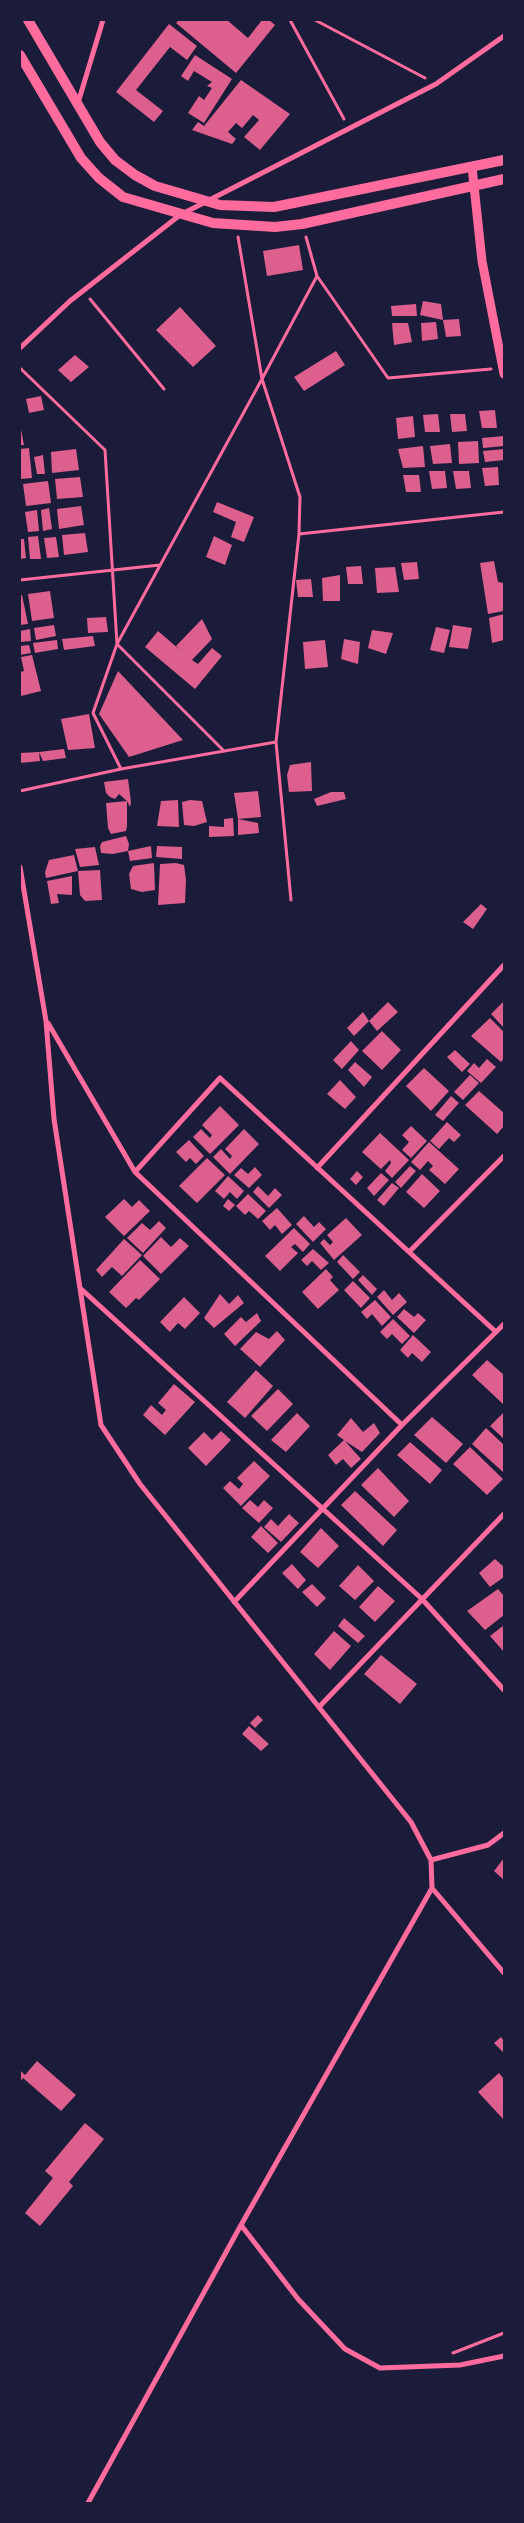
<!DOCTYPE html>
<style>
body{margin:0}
#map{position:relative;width:524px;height:2523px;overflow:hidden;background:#1b1b3a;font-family:Roboto,sans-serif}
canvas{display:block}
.frame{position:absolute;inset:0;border:21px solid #1b1b3a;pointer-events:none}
</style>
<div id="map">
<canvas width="524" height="2523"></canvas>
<div class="frame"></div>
</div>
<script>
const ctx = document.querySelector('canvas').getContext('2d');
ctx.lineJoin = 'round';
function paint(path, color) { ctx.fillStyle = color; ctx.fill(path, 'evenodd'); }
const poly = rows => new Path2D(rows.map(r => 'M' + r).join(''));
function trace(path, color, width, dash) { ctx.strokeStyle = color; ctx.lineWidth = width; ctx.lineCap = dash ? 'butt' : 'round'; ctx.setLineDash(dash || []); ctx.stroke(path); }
paint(poly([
 [179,20,227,20,248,38,262,20,269,20,275,25,236,73,176,23],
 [169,24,197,46,187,60,170,47,136,90,163,111,154,122,116,92],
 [195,55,232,79,204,123,188,113,199,96,204,100,212,88,207,86,212,82,194,71,188,81,181,76],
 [241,80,290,114,260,150,244,137,259,120,253,115,242,128,236,123,228,132,236,139,232,144,192,130,198,122,204,126],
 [299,245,303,270,267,276,263,251],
 [423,301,441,304,443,320,420,315],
 [416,304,417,316,392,316,391,306],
 [180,307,216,346,193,367,156,330],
 [459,319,461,336,446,337,443,320],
 [436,322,438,339,422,341,421,323],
 [392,323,408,323,412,342,394,345],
 [336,351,345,365,304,391,294,377],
 [75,355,89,367,71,382,58,370],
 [41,396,44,410,29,413,26,399],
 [495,410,497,428,482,428,479,411],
 [438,414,440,432,425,432,423,415],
 [450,414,465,414,467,431,452,432],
 [413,416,415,437,398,439,396,418],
 [20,424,24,445,20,445],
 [504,436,504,446,483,448,482,438],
 [478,441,479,463,459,464,458,442],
 [450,444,452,463,433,464,430,446],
 [423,446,425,467,403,468,398,449],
 [29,448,32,478,20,479,20,449],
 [76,449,79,470,52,473,51,452],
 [504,449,504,460,485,462,483,451],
 [43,455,45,474,37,474,34,457],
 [498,467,499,485,485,486,482,468],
 [429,471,445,471,447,488,432,489],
 [453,471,469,471,471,488,456,489],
 [403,475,419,475,421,492,406,492],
 [80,477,83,497,57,499,55,479],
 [48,481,51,503,26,506,23,484],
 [217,502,254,517,244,542,231,537,236,522,213,512],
 [81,506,84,525,59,529,57,509],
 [49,508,52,529,43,531,41,510],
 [37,510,39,531,28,532,25,512],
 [85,533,88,552,64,555,62,535],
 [38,536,41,559,30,559,28,537],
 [214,536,232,545,225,565,206,557],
 [56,537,59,557,47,558,44,538],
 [20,539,24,539,26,558,20,559],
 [494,561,498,582,504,583,504,611,488,614,480,563],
 [417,562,419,579,404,580,401,563],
 [361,566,363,584,348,584,346,567],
 [395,567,399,592,377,593,375,568],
 [340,575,340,601,323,601,322,578],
 [311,579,313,597,298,597,296,580],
 [50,591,54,618,32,621,28,594],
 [22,595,28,624,20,625,20,596],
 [504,614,504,640,492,643,489,618],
 [106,617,108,632,88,633,87,618],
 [202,619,212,639,192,660,198,664,212,648,222,656,195,689,145,647,158,631,180,650,176,646],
 [54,625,56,636,36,640,34,628],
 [453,625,472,628,468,649,449,647],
 [436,627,450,630,444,653,430,650],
 [30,629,31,641,20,642,20,631],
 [372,630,393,633,386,654,368,648],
 [93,636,95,646,64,650,62,639],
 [344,639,360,642,358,664,341,659],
 [57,640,58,649,35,653,33,643],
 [325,640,328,667,305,669,303,642],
 [29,645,31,653,20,655,20,646],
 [32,655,41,691,21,696,20,672,24,671,21,657],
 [118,671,183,740,129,757,99,714],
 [89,714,95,748,68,750,61,719],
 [64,749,66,758,43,761,39,752],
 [39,752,40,761,20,763,20,753],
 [311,762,312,791,289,792,287,775,290,765],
 [128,779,131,802,130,807,127,801,127,826,126,831,111,834,108,828,106,803,127,801,119,794,115,799,110,797,106,793,104,782],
 [258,791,261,817,238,819,234,793],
 [331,792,344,792,346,799,317,806,314,799],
 [178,800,179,827,157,826,161,801],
 [190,800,202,801,207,822,194,826,184,825,182,802],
 [233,818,234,836,209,837,209,826,224,827,224,819],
 [238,819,258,823,259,833,238,835],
 [126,836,129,844,128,851,113,854,101,853,100,846,102,842],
 [151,846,152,858,130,861,128,851],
 [157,846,182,847,182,859,156,857],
 [95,847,99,865,80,867,75,849],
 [74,855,78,871,100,870,102,900,85,901,80,895,78,871,46,878,45,872,49,860],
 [154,863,155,890,142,892,131,889,129,874,133,866],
 [176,863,184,865,186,880,185,903,158,905,160,864],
 [72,876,72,895,57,894,59,903,51,904,47,881],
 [481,904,487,909,473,929,463,922],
 [504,1001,504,1028,491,1014],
 [388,1002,398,1012,377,1031,369,1021],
 [363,1012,369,1021,354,1036,347,1028],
 [490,1018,504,1032,504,1058,501,1062,471,1036],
 [382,1031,401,1050,382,1070,362,1051],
 [351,1041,359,1050,342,1069,333,1060],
 [455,1050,470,1064,462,1072,447,1057],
 [487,1059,496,1067,481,1083,467,1071,474,1063,479,1068],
 [355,1062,372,1077,364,1087,348,1070],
 [424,1068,449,1091,431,1111,406,1086],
 [470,1075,479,1083,463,1100,454,1092],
 [340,1080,356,1097,345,1109,327,1094],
 [479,1091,504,1113,504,1126,497,1134,465,1105],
 [451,1096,459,1103,443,1121,435,1115],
 [220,1106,239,1125,210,1154,193,1137,201,1129,210,1138,212,1135,202,1125],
 [447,1122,461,1135,454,1142,449,1138,439,1149,430,1141],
 [411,1126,427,1141,411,1158,402,1150,409,1142,402,1135],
 [244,1129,259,1144,230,1174,213,1157,221,1149,230,1159,232,1156,225,1149],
 [380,1133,409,1160,392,1178,385,1171,391,1163,390,1160,381,1169,362,1152],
 [189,1140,204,1156,196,1164,190,1158,186,1162,176,1152],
 [429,1142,459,1169,445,1184,429,1170,433,1166,428,1161,420,1170,411,1162],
 [207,1158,225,1175,197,1203,179,1186],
 [410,1166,416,1171,401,1188,395,1182],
 [255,1167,262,1175,249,1188,234,1175,241,1168,248,1174],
 [357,1171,363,1177,356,1185,350,1179],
 [381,1173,389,1180,374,1196,367,1188],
 [422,1174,440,1191,424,1208,406,1192],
 [228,1176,244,1191,237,1199,230,1192,224,1199,215,1191],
 [392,1183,399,1188,384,1206,377,1200],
 [258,1186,268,1196,275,1188,282,1195,269,1208,253,1192],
 [248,1194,266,1211,258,1219,249,1211,245,1215,236,1206],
 [124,1199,132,1207,139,1200,150,1211,124,1236,105,1217],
 [228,1199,235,1205,229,1211,223,1206],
 [277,1208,292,1225,282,1234,275,1225,270,1230,262,1221],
 [304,1216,314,1227,319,1222,326,1229,313,1242,296,1224],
 [346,1218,362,1235,334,1260,320,1243,324,1239,330,1245,333,1242,327,1235],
 [159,1221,166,1228,143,1253,127,1238,142,1223,150,1230],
 [294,1228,310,1244,303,1252,295,1244,291,1247,298,1253,280,1271,265,1256],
 [161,1237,171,1247,180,1238,189,1246,161,1274,143,1256],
 [124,1239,142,1255,122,1276,112,1267,102,1277,96,1270],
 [313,1249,329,1263,321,1270,312,1261,307,1266,301,1260],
 [343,1255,360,1272,353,1279,337,1262],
 [140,1260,160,1279,139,1300,136,1298,126,1308,109,1292],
 [326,1269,333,1277,330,1280,339,1290,318,1309,302,1292],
 [363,1275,377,1289,372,1295,358,1280],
 [353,1281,370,1298,361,1308,344,1290],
 [384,1290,392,1300,399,1293,407,1302,393,1315,377,1297],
 [220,1294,229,1304,238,1295,244,1303,214,1328,204,1318],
 [184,1297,200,1313,185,1329,178,1323,170,1332,160,1322],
 [375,1300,391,1317,382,1326,372,1314,367,1319,361,1312],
 [404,1309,414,1317,418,1313,426,1320,414,1333,397,1317],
 [257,1313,261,1321,235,1346,224,1334,241,1317,246,1322],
 [393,1319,410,1336,402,1344,392,1334,387,1339,380,1332],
 [277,1331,285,1340,260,1367,240,1349,256,1332,269,1339],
 [413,1335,431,1352,422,1362,412,1353,408,1358,400,1350],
 [487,1360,504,1375,503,1404,472,1375],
 [256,1370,273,1386,245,1418,227,1402],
 [174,1384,195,1402,165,1435,143,1415,151,1405,162,1415,166,1410,158,1403],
 [278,1389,293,1404,267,1431,251,1416],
 [504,1412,504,1439,490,1426],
 [297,1413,310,1426,286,1452,271,1440],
 [432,1417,463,1444,446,1463,414,1435],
 [351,1418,363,1432,374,1423,380,1433,362,1452,345,1441,361,1459,351,1468,343,1459,336,1465,328,1455,344,1440,337,1435],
 [486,1428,504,1445,503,1472,472,1444],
 [221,1431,231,1440,206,1466,188,1448,204,1432,212,1440],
 [410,1442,442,1470,430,1484,397,1455],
 [470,1447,503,1479,487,1495,453,1464],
 [254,1461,270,1476,241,1506,223,1488,230,1481,239,1489,243,1484,237,1478],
 [378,1468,409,1501,394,1517,361,1485],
 [355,1491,397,1530,383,1546,341,1505],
 [250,1500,258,1507,264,1500,273,1508,259,1523,242,1508],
 [289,1514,299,1523,281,1542,264,1527,271,1519,278,1526],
 [261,1526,278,1543,268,1553,251,1537],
 [321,1528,339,1546,318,1568,300,1552],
 [495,1559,504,1567,504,1577,490,1587,479,1573],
 [292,1564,306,1580,298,1589,282,1573],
 [358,1565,374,1581,355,1600,339,1586],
 [312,1584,326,1598,317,1607,302,1592],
 [378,1586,395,1601,375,1622,359,1607],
 [498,1589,504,1596,504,1615,485,1630,467,1611],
 [344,1618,365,1636,358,1643,338,1626],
 [504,1625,504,1652,490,1636],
 [334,1631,351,1646,330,1670,314,1654],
 [381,1655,417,1684,400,1704,364,1674],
 [258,1715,263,1720,255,1728,250,1723],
 [249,1726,269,1744,261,1751,242,1734],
 [504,1858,504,1880,494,1871],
 [501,2037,504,2041,504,2053,494,2043],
 [37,2061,76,2095,61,2111,23,2078,20,2082,20,2070,25,2075],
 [499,2073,504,2079,504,2120,478,2092],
 [85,2123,104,2139,69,2182,73,2186,40,2226,25,2213,53,2178,45,2171]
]), '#dd5f8e');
trace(poly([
 [290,20,344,119],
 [315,20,425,78],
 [238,237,262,379,117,644,93,713,121,769,276,742],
 [306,237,317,276,388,378,491,369],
 [90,299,164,389],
 [20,368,105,450,117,644,223,750],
 [299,534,300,497,262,379,317,276],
 [20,580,160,565],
 [20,791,121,769],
 [291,900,276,742,299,534,504,512],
 [453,2353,504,2333]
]), '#ff6b9d', 3);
trace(poly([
 [78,103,103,20],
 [20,348,70,301,180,215,436,84,504,36],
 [20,867,46,1021,54,1119,101,1425,140,1484,411,1822,431,1860,432,1888,241,2225,88,2503],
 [48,1023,135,1172,402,1425,504,1324],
 [317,1168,504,965],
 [135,1172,220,1078,496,1332],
 [409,1252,504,1156],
 [80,1288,422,1599,504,1690],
 [234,1602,402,1425],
 [319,1707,504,1514],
 [431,1860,488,1845,504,1833],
 [432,1888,504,1973],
 [241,2225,298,2299,345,2349,380,2368,460,2365,504,2356]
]), '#ff6b9d', 5);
trace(poly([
 [472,167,482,261,504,374]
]), '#ff6b9d', 9);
trace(poly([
 [28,20,100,142,115,160,135,175,155,186,220,205,274,207,504,160],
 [20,55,81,158,99,178,123,197,213,223,275,227,302,224,504,179]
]), '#ff6b9d', 10);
</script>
